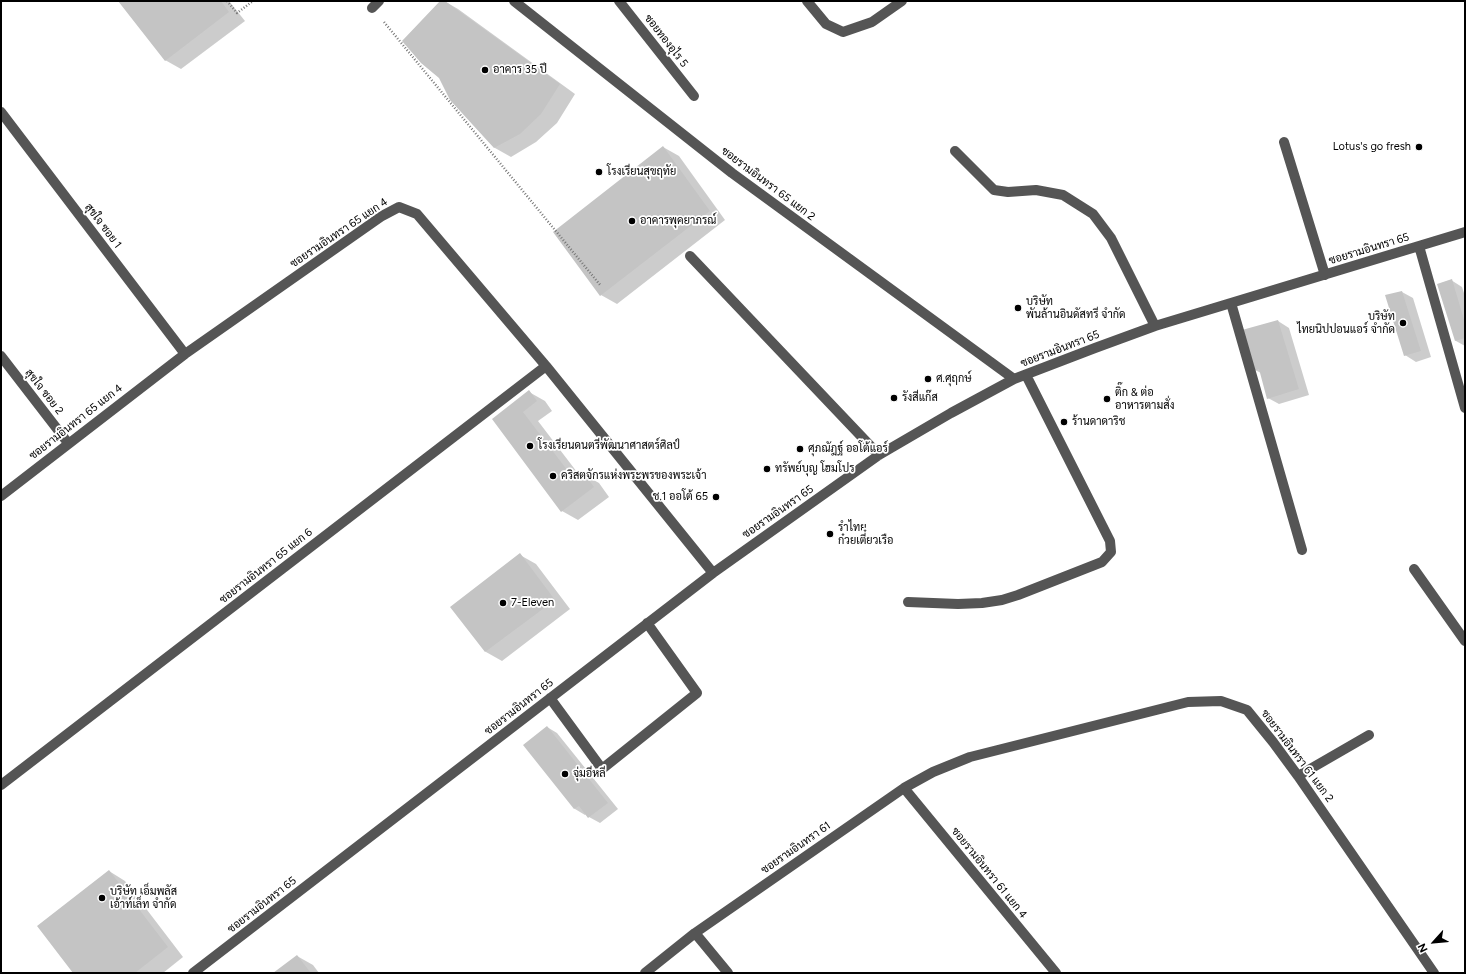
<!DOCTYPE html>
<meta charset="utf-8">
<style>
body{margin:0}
#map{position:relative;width:1466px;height:974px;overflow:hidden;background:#fff;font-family:Figtree,sans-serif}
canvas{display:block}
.frame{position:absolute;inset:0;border:2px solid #000;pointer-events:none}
.north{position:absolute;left:1414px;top:922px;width:40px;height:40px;-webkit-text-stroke:3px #fff;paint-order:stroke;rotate:243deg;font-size:11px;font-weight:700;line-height:16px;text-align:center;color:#000}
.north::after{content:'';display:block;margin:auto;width:14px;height:18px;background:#000;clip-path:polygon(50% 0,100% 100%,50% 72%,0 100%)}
</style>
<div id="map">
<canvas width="1466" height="974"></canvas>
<div class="frame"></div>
<div class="north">N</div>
</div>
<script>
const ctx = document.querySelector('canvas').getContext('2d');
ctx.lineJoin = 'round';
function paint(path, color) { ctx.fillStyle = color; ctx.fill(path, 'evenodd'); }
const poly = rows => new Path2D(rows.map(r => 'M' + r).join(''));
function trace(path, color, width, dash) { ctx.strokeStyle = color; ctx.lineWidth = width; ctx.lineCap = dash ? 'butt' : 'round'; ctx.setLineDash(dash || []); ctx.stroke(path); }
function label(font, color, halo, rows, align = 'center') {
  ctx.font = font + ' Figtree,Sarabun,sans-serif'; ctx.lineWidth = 3.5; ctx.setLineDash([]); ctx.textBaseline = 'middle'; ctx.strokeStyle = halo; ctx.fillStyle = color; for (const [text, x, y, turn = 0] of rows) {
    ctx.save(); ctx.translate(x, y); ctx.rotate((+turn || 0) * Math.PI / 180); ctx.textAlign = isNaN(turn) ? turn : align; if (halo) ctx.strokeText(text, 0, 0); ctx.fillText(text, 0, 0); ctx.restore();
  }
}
paint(poly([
 [120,1,229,1,245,21,181,69,165,60],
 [441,1,444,1,458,9,575,94,557,123,536,142,511,157,495,148,451,100],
 [663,147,679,156,725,220,617,304,601,295],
 [1451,280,1462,287,1465,296,1465,346,1456,341],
 [1402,292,1413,298,1431,357,1416,362,1405,355],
 [1278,321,1289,328,1309,395,1279,404,1268,398,1261,373,1255,370],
 [529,392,545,401,552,411,538,421,580,476,583,474,599,483,609,497,578,520,562,511,493,419],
 [520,555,536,564,570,609,502,661,486,652,452,607],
 [547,727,557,733,618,809,600,823,589,817,586,814,585,815,575,809,524,745],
 [109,871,125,881,183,957,163,973,75,973],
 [297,956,313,965,319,973,275,973]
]), '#0003');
paint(poly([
 [118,1,221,1,229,12,165,61],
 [440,1,445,1,560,84,541,114,520,134,494,148,450,100,439,78,421,63,402,41],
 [663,146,710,211,600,296,553,232],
 [1452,279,1465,323,1465,338,1455,341,1437,284],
 [1402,291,1421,351,1404,356,1385,295],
 [1278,320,1299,389,1267,399,1259,369,1254,371,1242,330],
 [529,390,537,401,523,412,574,479,583,472,594,487,561,512,492,419],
 [520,553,555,600,485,652,450,607],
 [547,726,608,803,588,818,579,806,574,809,523,745],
 [109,870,168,947,135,973,73,973,37,926],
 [297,955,311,973,273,973]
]), '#c4c4c4');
trace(poly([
 [227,1,237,13,253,1],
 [384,22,601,286]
]), '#777', 2.5, [1, 2]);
trace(poly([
 [514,1,732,173,1014,379],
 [619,1,694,96],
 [807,1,826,24,843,32,872,22,902,1],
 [372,8,379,1],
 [1,112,185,354],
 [1284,142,1325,275],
 [955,151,994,190,1008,192,1036,190,1063,195,1093,214,1111,238,1155,326],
 [1419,246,1465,408],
 [690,256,879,455],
 [1231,303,1302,550],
 [1,356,68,443],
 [1,496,185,354,382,216,399,207,417,214,546,366,713,573],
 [1414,569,1465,641],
 [908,602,958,604,982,603,1002,600,1018,595,1102,562,1111,552,1110,541,1026,375],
 [550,698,602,769,697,693,647,623],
 [1298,776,1369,735],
 [1,785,546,366],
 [904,788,1056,973],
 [695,933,728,973],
 [193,973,713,573,879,455,951,413,1014,379,1095,348,1155,326,1465,232],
 [645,973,695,933,904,788,933,772,970,757,1188,702,1221,701,1247,710,1273,742,1298,776,1434,973]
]), '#555', 10);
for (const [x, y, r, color] of [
 [485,70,4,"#000"],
 [1419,147,4,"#000"],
 [599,172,4,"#000"],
 [632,221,4,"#000"],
 [1018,308,4,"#000"],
 [1403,323,4,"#000"],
 [928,379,4,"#000"],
 [894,398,4,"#000"],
 [1107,399,4,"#000"],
 [1064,422,4,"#000"],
 [530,446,4,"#000"],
 [800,449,4,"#000"],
 [767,469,4,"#000"],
 [553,476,4,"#000"],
 [716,497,4,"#000"],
 [830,534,4,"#000"],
 [503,603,4,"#000"],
 [565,774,4,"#000"],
 [102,898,4,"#000"]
]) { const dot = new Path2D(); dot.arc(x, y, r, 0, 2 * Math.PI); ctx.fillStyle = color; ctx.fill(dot); trace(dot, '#fff', 1.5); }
label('11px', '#000', '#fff', [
 ["ซอยทองอุไร 5",666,41,52],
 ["ซอยรามอินทรา 65 แยก 2",768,184,37],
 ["สุขใจ ซอย 1",103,226,53],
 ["ซอยรามอินทรา 65 แยก 4",339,233,-34],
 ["ซอยรามอินทรา 65",1369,249,-17],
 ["ซอยรามอินทรา 65",1060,349,-21],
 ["สุขใจ ซอย 2",44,392,52],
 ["ซอยรามอินทรา 65 แยก 4",76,422,-38],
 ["ซอยรามอินทรา 65",778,512,-35],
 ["ซอยรามอินทรา 65 แยก 6",266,566,-38],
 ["ซอยรามอินทรา 65",519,707,-38],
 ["ซอยรามอินทรา 61 แยก 2",1297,756,53],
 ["ซอยรามอินทรา 61",796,848,-35],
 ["ซอยรามอินทรา 61 แยก 4",989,873,51],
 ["ซอยรามอินทรา 65",262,905,-38]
]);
label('11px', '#000', '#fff', [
 ["อาคาร 35 ปี",493,70],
 ["Lotus's go fresh",1411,147,"right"],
 ["โรงเรียนสุขฤทัย",607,172],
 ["อาคารพุคยาภรณ์",640,221],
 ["บริษัท",1026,302],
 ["พันล้านอินดัสทรี จำกัด",1026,315],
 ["บริษัท",1395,317,"right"],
 ["ไทยนิปปอนแอร์ จำกัด",1395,330,"right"],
 ["ศ.ศุฤกษ์",936,379],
 ["ติ๊ก & ต่อ",1115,393],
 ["อาหารตามสั่ง",1115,406],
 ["รังสีแก๊ส",902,398],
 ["ร้านดาดาริช",1072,422],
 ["โรงเรียนดนตรีพัฒนาศาสตร์ศิลป์",538,446],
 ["ศุภณัฎฐ์ ออโต้แอร์",808,449],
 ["ทรัพย์บุญ โฮมโปร",775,469],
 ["คริสตจักรแห่งพระพรของพระเจ้า",561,476],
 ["ช.1 ออโต้ 65",708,497,"right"],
 ["รำไทย",838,528],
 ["ก๋วยเตี๋ยวเรือ",838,541],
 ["7-Eleven",511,603],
 ["จุ่มอีหลี",573,774],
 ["บริษัท เอ็มพลัส",110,892],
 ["เอ้าท์เล็ท จำกัด",110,905]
], 'left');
</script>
